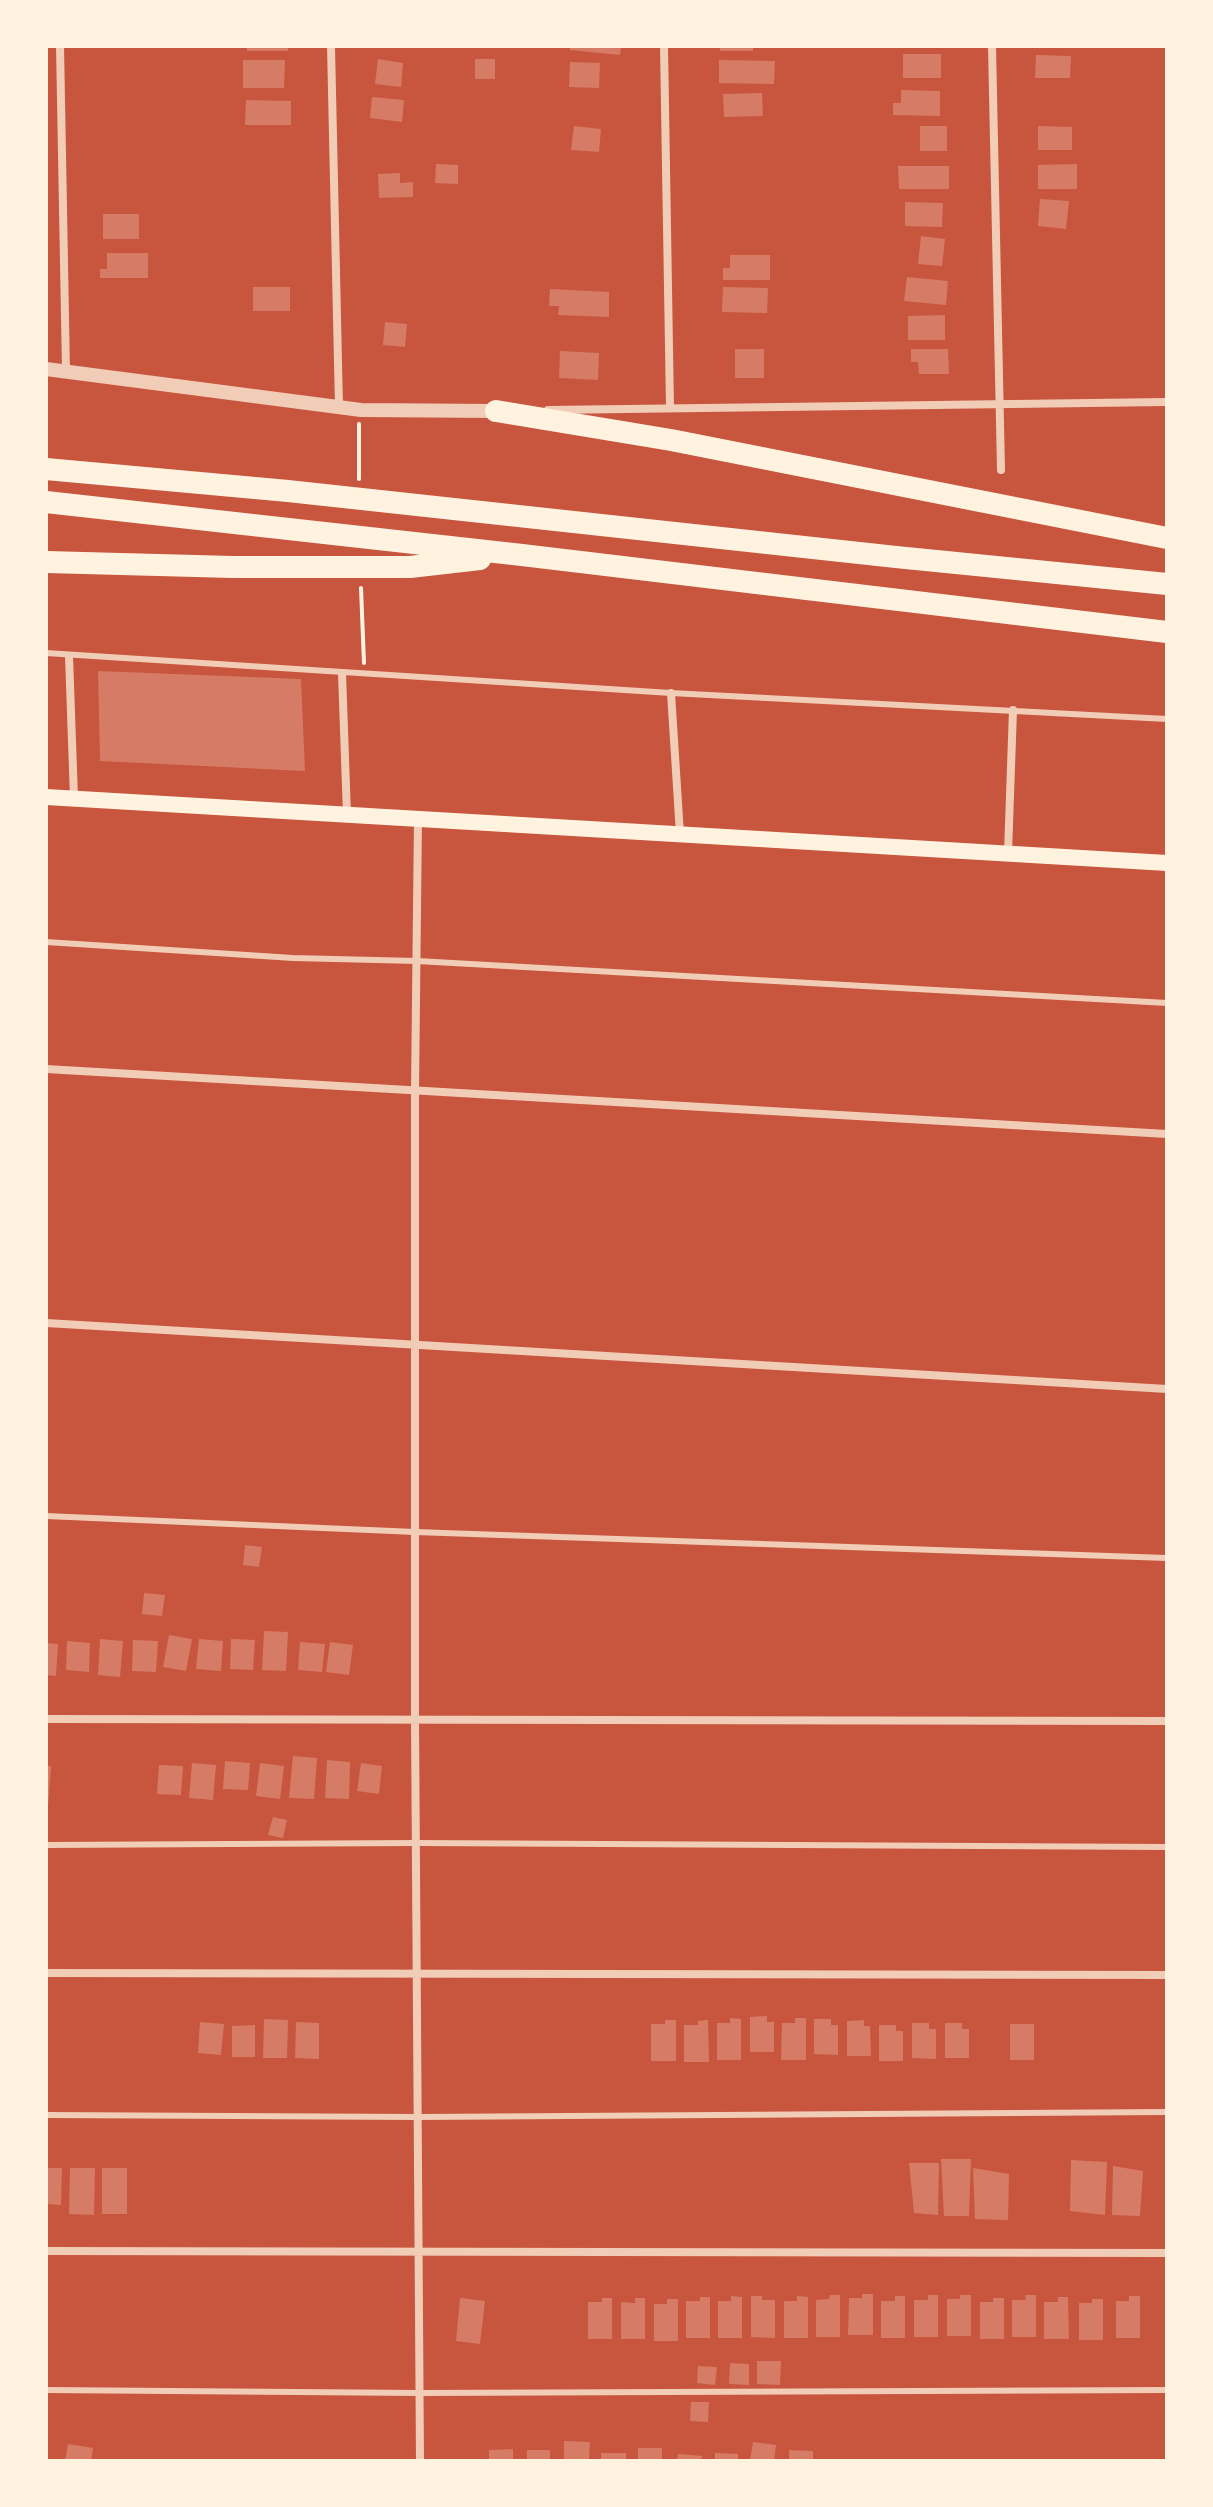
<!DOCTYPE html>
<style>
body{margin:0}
#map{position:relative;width:1213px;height:2507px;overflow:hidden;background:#c8553d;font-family:"Fira Sans",sans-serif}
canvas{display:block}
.frame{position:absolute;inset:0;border:48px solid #fff3e0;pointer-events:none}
</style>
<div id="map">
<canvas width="1213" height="2507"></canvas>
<div class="frame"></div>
</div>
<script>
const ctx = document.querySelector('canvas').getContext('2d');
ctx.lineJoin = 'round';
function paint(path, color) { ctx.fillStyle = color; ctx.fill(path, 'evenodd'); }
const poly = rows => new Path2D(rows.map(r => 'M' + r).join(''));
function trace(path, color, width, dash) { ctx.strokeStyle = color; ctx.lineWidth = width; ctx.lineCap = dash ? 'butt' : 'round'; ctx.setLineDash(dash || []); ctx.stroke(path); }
paint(poly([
 [247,46,288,46,288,51,247,51],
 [570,46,621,46,620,55,570,50],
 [720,46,753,46,753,51,720,51],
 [903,54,941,54,941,78,903,78],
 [1036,55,1071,56,1070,78,1035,78],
 [378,59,403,63,401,87,375,84],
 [475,59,495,59,495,79,475,79],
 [243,60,285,60,284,88,243,88],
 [719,60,775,61,774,84,719,83],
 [570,62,600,63,599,88,569,87],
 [901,90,940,91,940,116,893,115,893,103,901,103],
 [762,93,763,116,724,117,723,94],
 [372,97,404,100,402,122,370,118],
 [246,100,291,101,291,125,245,125],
 [574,126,601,129,599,152,571,150],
 [920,126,947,126,947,151,920,151],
 [1038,126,1072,127,1072,150,1038,150],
 [436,164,458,165,458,184,435,183],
 [1077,164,1077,189,1038,189,1038,165],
 [898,166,949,166,949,189,899,189],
 [400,173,400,183,413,182,413,197,379,198,378,174],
 [1040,199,1069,201,1066,229,1038,226],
 [905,202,943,203,942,227,905,226],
 [103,214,139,214,139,239,103,239],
 [921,236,945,239,942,266,918,264],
 [107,253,148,253,148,278,100,278,100,269,107,269],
 [730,255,770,255,770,280,723,280,723,268,730,268],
 [907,277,948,281,946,305,904,301],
 [253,287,290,287,290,311,253,311],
 [723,287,768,288,767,313,722,312],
 [550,289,609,292,609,317,558,315,559,306,549,306],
 [945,315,945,340,908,340,908,316],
 [385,322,407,324,405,347,383,345],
 [735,349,764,349,764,378,735,378],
 [911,349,948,349,949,374,919,374,918,362,911,362],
 [560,351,599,353,598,380,559,378],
 [98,671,301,679,305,771,100,761],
 [245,1545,262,1547,259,1567,243,1565],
 [144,1593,165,1595,162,1616,142,1614],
 [264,1631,288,1632,286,1671,262,1670],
 [169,1635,192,1639,186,1671,163,1667],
 [100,1639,123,1641,120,1677,98,1675],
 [199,1639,223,1641,221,1671,196,1669],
 [231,1639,255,1640,253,1670,230,1669],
 [133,1640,158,1641,156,1672,132,1671],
 [67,1641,90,1643,89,1672,66,1670],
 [300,1642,325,1644,322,1672,298,1670],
 [330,1642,353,1645,349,1675,326,1672],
 [46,1643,58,1644,56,1676,46,1675],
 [293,1756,317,1758,314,1799,289,1798],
 [327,1760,350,1762,349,1799,325,1798],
 [225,1761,250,1763,248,1790,223,1789],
 [192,1763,216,1765,213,1800,189,1798],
 [260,1763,284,1766,280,1799,256,1796],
 [361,1763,382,1766,379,1794,357,1791],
 [159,1765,183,1766,181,1795,157,1794],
 [46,1766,51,1766,48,1808,46,1808],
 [273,1817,287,1820,283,1838,268,1835],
 [767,2016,767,2022,774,2022,774,2052,750,2052,750,2017],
 [730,2018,741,2019,741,2060,717,2060,717,2023,730,2023],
 [795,2018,806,2018,806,2060,781,2060,782,2023,795,2023],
 [264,2019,288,2020,287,2058,263,2058],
 [814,2019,831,2019,831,2025,838,2025,838,2055,814,2054],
 [665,2020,676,2020,676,2061,651,2061,651,2024,665,2024],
 [708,2020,709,2062,684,2062,684,2025,698,2025,698,2021],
 [864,2020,864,2026,870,2026,871,2056,847,2056,847,2021],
 [200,2022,224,2024,221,2055,198,2053],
 [296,2022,319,2023,319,2059,295,2058],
 [912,2023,929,2023,929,2029,936,2029,936,2059,912,2058],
 [945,2023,962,2023,962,2029,969,2029,969,2058,945,2058],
 [1010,2024,1034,2024,1034,2060,1010,2060],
 [255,2025,255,2057,232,2057,232,2026],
 [879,2025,896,2025,896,2031,903,2031,903,2061,879,2061],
 [941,2159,971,2159,969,2216,944,2216],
 [1071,2160,1107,2162,1105,2215,1070,2211],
 [909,2163,939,2163,938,2215,914,2213],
 [1113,2166,1143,2171,1140,2216,1112,2215],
 [46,2168,62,2168,61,2205,46,2204],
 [70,2168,95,2168,94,2215,69,2214],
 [102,2168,127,2168,127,2214,102,2214],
 [973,2168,1009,2174,1008,2220,975,2219],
 [862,2294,873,2294,873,2335,848,2335,849,2298,862,2298],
 [830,2295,840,2295,840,2337,816,2337,816,2300,829,2299],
 [928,2295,938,2295,938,2337,914,2337,914,2300,928,2300],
 [960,2295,971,2295,971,2336,947,2336,947,2299,960,2299],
 [1025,2295,1036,2295,1036,2337,1012,2337,1012,2300,1026,2300],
 [731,2296,742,2297,742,2338,718,2338,718,2301,731,2301],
 [751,2296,762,2296,762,2300,775,2300,775,2338,751,2337],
 [797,2296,808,2297,808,2338,784,2338,784,2301,797,2301],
 [895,2296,905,2296,905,2338,881,2338,881,2301,895,2301],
 [1129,2296,1140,2296,1140,2338,1116,2338,1116,2301,1129,2301],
 [700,2297,710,2297,710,2338,686,2338,686,2301,700,2301],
 [1058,2297,1068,2297,1069,2339,1044,2339,1044,2302,1058,2302],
 [460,2298,485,2301,480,2344,456,2341],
 [602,2298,612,2298,612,2339,588,2339,588,2302,602,2302],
 [635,2298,645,2298,645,2339,621,2339,621,2302,635,2303],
 [993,2298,1004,2298,1004,2339,980,2339,980,2302,993,2302],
 [667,2299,678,2299,678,2341,654,2341,654,2304,667,2304],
 [1092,2299,1103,2299,1103,2340,1079,2340,1079,2303,1092,2303],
 [757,2361,781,2361,780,2385,757,2384],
 [730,2363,749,2364,749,2385,729,2384],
 [698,2366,717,2367,715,2385,697,2383],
 [691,2402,709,2402,708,2422,690,2421],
 [564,2441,590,2442,589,2461,564,2461],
 [753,2442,776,2445,774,2461,750,2461],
 [68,2444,93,2448,91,2461,65,2461],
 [638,2448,662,2448,662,2461,638,2461],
 [513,2449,513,2461,489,2461,489,2450],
 [527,2450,550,2450,550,2461,527,2461],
 [789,2450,813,2451,813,2461,789,2461],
 [601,2453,626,2453,626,2461,601,2461],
 [715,2453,738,2454,738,2461,715,2461],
 [678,2454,702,2456,701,2461,677,2461]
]), '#d67c66');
trace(poly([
 [359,479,359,424],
 [361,588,364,663]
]), '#fff3e0', 4);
trace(poly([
 [46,653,671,693,1167,719],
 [46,942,293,958,417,961,1167,1003],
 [46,1516,415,1532,1167,1558],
 [46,1845,416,1843,1167,1847],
 [46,2115,418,2117,1167,2112],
 [46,2390,420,2393,1167,2390]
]), '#f1ccb7', 6);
trace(poly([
 [60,46,66,371],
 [331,46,339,407],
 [664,46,670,408],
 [992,46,1001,470],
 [548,410,1167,402],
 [69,656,74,798],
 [342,673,347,815],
 [671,693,680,834],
 [418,819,415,1090,415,1720,420,2461],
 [1008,853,1013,710],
 [46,1069,1167,1134],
 [46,1323,1167,1389],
 [46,1719,1167,1721],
 [46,1973,1167,1975],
 [46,2251,1167,2253]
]), '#f1ccb7', 8);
trace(poly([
 [46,369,361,410,496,411]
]), '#f1ccb7', 14);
trace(poly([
 [46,797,1167,863]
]), '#fff3e0', 16);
trace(poly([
 [496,411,671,440,1167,538],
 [46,469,288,491,896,557,1167,584],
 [46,502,522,555,1167,632],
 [46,562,233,567,410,567,480,559]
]), '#fff3e0', 22);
</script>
